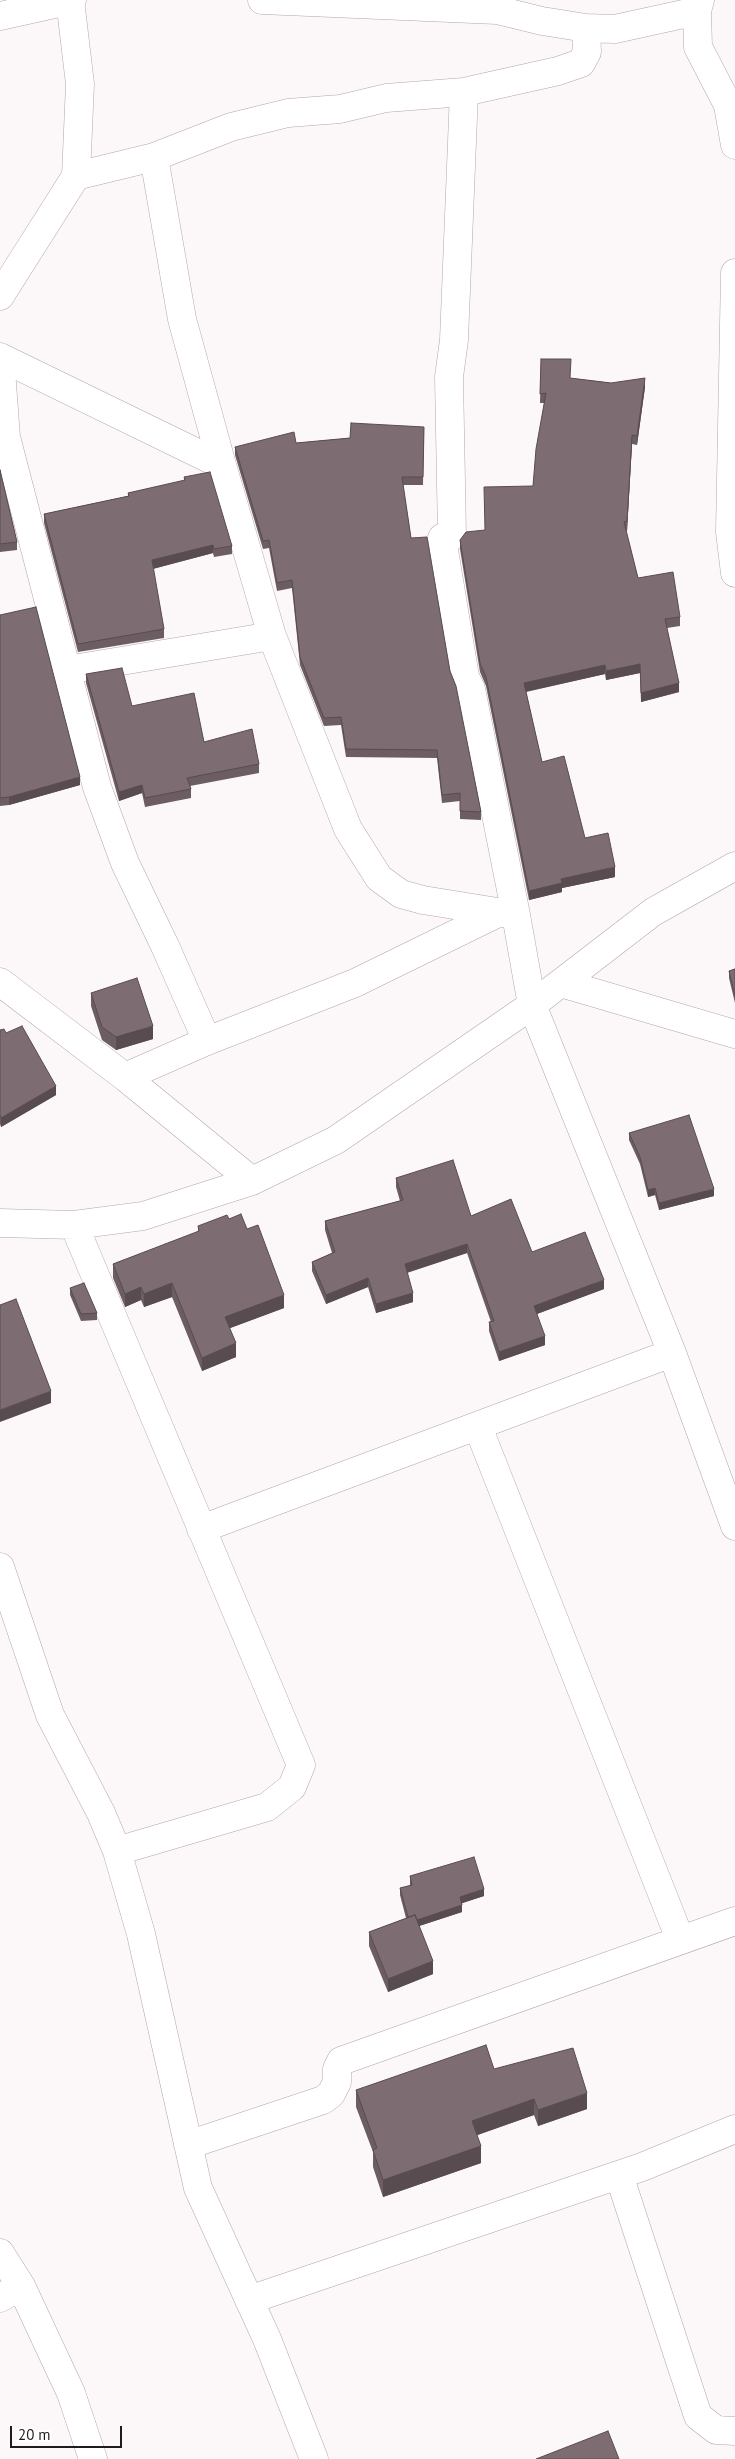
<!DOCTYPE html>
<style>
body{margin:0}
#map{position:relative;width:735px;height:2459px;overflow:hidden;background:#fcf8fa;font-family:"PT Sans",sans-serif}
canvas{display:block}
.scale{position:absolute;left:10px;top:2426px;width:112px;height:22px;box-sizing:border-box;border:2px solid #211a1d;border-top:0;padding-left:6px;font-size:15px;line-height:18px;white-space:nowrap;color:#211a1d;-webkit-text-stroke:4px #fff;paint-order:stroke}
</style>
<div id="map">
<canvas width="735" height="2459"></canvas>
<div class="scale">20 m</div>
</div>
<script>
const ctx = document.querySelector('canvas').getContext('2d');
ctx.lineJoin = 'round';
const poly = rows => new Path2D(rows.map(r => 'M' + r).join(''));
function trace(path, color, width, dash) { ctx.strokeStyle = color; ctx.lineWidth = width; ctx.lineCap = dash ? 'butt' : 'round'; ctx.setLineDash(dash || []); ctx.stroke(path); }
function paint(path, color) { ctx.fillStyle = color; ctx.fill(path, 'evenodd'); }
const street = poly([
 [262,0,497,10,542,21,586,28,615,29,697,11],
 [700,0,697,11,698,47,728,105,735,145],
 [0,16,72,0],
 [464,92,454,340,449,377,452,536,442,538,465,677,471,689,516,915,532,1005,672,1353,735,1526],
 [154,157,182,319,222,465,272,636,348,829,379,878,401,894,423,900,516,915],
 [76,176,154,157,231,127,288,113,340,109,386,98,464,92,558,71,581,63,587,52,586,28],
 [735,273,730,532,735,573],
 [0,296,76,176,80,84,70,0],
 [0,357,6,437,97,787,125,863,165,946,207,1041,125,1077],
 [0,357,222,465],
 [67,670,272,636],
 [0,982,125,1077,252,1181],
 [561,983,735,1034],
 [207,1041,355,983,498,913],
 [0,1223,74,1225,143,1216,252,1181,336,1140,532,1005,653,912,735,866],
 [74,1225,301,1765,292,1787,267,1807,117,1851],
 [478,1427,680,1939],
 [201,1529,672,1353],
 [0,1567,50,1715,101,1813,117,1851,141,1934,198,2188,267,2339,314,2459],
 [188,2145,323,2100,331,2094,337,2082,337,2069,341,2061,735,1921],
 [619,2175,698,2416,716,2430,735,2431],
 [0,2253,21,2286,71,2393,93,2459],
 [0,2298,21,2286],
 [249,2300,642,2167,735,2129]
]);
trace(street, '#b7a4ab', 29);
trace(street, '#fff', 28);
paint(poly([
 [541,359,570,378,645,387,637,445,632,444,627,531,626,531,638,578,680,617,680,626,667,628,679,692,641,702,640,673,606,680,605,674,526,692,542,762,585,838,615,877,562,888,562,892,529,900,486,686,480,672,460,549,460,540,485,530,533,486,545,403,540,403],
 [424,427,423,485,403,485,411,538,450,671,481,812,481,820,460,819,460,801,442,803,437,758,346,757,341,725,324,726,300,665,292,588,277,591,269,548,263,549,235,455,235,447,296,443,350,438],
 [0,470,17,542,17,550,0,552],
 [184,477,232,546,232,554,214,557,213,553,153,569,164,629,164,638,78,652,44,523,44,514,128,496,128,493,184,481],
 [0,615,80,785,9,805,0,806],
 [86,674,132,706,204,742,259,764,259,773,190,786,191,789,191,798,145,807,142,793,119,801,86,683],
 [735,969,735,1003,729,978,729,971],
 [91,993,153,1039,116,1050,102,1040,91,1006],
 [0,1030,6,1033,56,1095,1,1127,0,1124],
 [629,1133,714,1196,659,1210,655,1195,648,1197,640,1164,629,1140],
 [396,1178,471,1216,532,1252,604,1289,537,1314,545,1345,499,1361,489,1331,489,1322,491,1322,467,1253,407,1273,413,1302,376,1313,368,1287,326,1304,312,1271,312,1262,332,1253,325,1230,325,1221,400,1201,396,1187],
 [229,1219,247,1229,284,1308,230,1328,236,1357,202,1371,172,1297,144,1307,141,1300,125,1307,113,1278,113,1264,198,1232,198,1226],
 [70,1288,97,1313,97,1320,81,1321,70,1295],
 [410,1876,484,1896,461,1903,462,1912,419,1926,433,1974,388,1992,369,1946,369,1932,406,1918,400,1895,400,1888,410,1886],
 [494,2069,587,2109,538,2126,534,2115,477,2135,481,2163,383,2197,373,2167,373,2152,356,2107,356,2090]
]), '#6c5d63');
paint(poly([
 [645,378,645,387,637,445,637,436],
 [632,435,632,444,627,531,627,521],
 [213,545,213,553,152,569,152,560],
 [640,664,640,673,606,680,606,671],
 [605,665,605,674,524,692,524,683],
 [679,683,679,692,641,702,641,693],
 [80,777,80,785,9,805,9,797],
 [142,785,142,793,119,801,119,792],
 [615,867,615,877,562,888,562,892,529,900,529,891,561,879],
 [153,1026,153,1039,116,1050,116,1037],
 [56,1086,56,1095,1,1127,1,1118],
 [655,1188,655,1195,648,1197,648,1190],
 [714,1189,714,1196,659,1210,659,1203],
 [467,1244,467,1253,405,1273,405,1264],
 [368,1278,368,1287,326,1304,326,1295],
 [604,1280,604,1289,534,1315,534,1306],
 [172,1283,172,1297,144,1307,144,1294],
 [141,1287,141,1300,125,1307,125,1294],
 [413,1293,413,1302,376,1313,376,1304],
 [284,1295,284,1308,225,1330,225,1317],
 [545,1336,545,1345,499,1361,499,1352],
 [236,1343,236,1357,202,1371,202,1358],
 [51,1391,51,1403,0,1422,0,1410],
 [484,1889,484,1896,460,1904,460,1897],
 [462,1905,462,1912,410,1929,410,1922],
 [433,1961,433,1974,388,1992,388,1979],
 [587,2093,587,2109,538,2126,538,2110],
 [534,2099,534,2115,472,2137,472,2121],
 [481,2146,481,2163,383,2197,383,2180]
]), '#584c50');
const building = poly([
 [541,359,571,359,570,378,611,383,645,378,637,436,632,435,627,521,624,522,638,578,673,572,680,617,665,619,679,683,641,693,640,664,606,671,605,665,524,683,542,762,564,756,585,838,608,833,615,867,561,879,562,883,529,891,486,677,480,663,460,540,466,532,485,530,484,487,533,486,536,449,546,393,540,394,541,359],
 [351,423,424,427,423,477,402,477,411,538,427,537,450,671,456,686,481,812,460,811,460,793,442,795,437,750,346,749,341,717,324,718,300,657,292,580,277,583,269,540,263,541,235,447,294,432,296,443,350,438,351,423],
 [0,470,17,542,0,544,0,470],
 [210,472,232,546,214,549,213,545,152,560,164,629,78,644,44,514,129,496,128,493,185,480,184,477,210,472],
 [36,607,80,777,9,797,0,798,0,615,36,607],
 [122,668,132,706,194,693,204,742,252,729,259,764,187,778,191,789,145,798,142,785,119,792,86,674,122,668],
 [735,969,735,996,729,971,735,969],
 [137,978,153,1026,116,1037,102,1027,91,993,137,978],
 [22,1026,56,1086,1,1118,0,1115,0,1030,4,1029,6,1033,22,1026],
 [689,1115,714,1189,659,1203,655,1188,648,1190,640,1157,629,1133,689,1115],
 [453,1160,471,1216,511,1199,532,1252,585,1232,604,1280,534,1306,545,1336,499,1352,489,1322,494,1321,467,1244,405,1264,413,1293,376,1304,368,1278,326,1295,312,1262,335,1252,325,1221,403,1200,396,1178,453,1160],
 [241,1214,247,1229,258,1225,284,1295,225,1317,236,1343,202,1358,172,1283,144,1294,141,1287,125,1294,113,1264,199,1231,198,1226,227,1215,229,1219,241,1214],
 [84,1283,97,1313,81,1314,70,1288,84,1283],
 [16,1299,51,1391,0,1410,0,1305,16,1299],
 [474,1857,484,1889,460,1897,462,1905,417,1920,415,1915,408,1917,400,1888,412,1885,410,1876,474,1857],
 [415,1915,433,1961,388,1979,369,1932,415,1915],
 [486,2045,494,2069,573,2048,587,2093,538,2110,534,2099,472,2121,481,2146,383,2180,373,2150,377,2148,356,2090,486,2045],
 [608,2431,619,2459,536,2459,608,2431]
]);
paint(building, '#7e6c73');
trace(building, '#584c50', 1);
</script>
